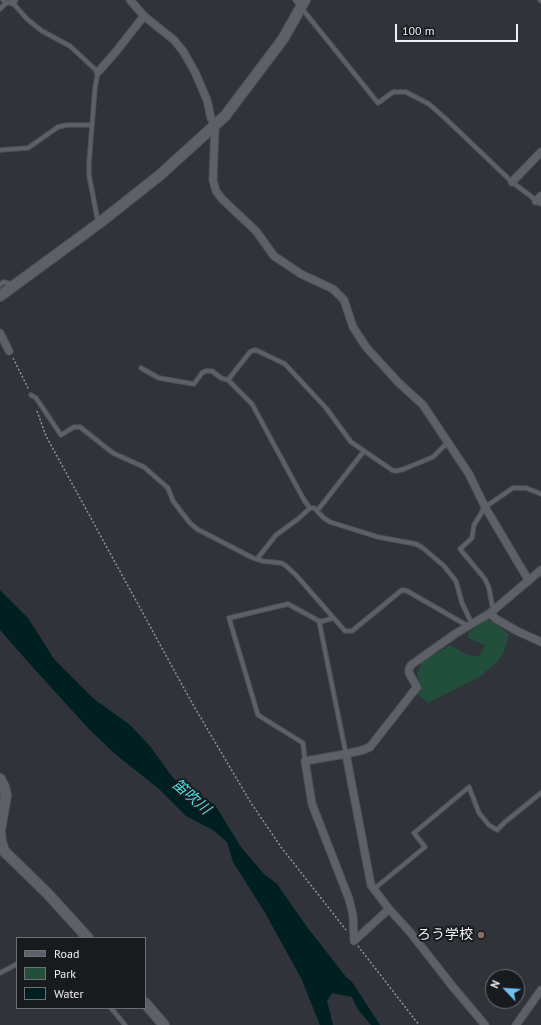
<!DOCTYPE html>
<meta charset="utf-8">
<style>
body{margin:0}
#map{position:relative;width:541px;height:1025px;overflow:hidden;background:#303339;font-family:"PT Sans",sans-serif}
canvas{display:block}
.legend{position:absolute;left:16px;top:937px;width:130px;height:72px;box-sizing:border-box;background:#191a1e;border:1px solid #6e7074;margin:0;padding:5px 7px;list-style:none;font-size:12px;color:#eef0f5}
.legend li{display:flex;align-items:center;gap:8px;height:20px}
.legend b{width:20px;border:1px solid #6e7074}
.north{position:absolute;left:485px;top:969px;width:40px;height:40px;box-sizing:border-box;background:#191a1e;border:1px solid #6e7074;border-radius:50%;rotate:295deg;font-size:11px;font-weight:700;line-height:16px;text-align:center;color:#eef0f5}
.north::after{content:'';display:block;margin:auto;width:14px;height:18px;background:#71c1f5;clip-path:polygon(50% 0,100% 100%,50% 72%,0 100%)}
.scale{position:absolute;left:395px;top:24px;width:123px;height:18px;box-sizing:border-box;border:2px solid #eef0f5;border-top:0;padding-left:5px;font-size:12px;line-height:14px;white-space:nowrap;color:#eef0f5;-webkit-text-stroke:3px #191a1e;paint-order:stroke}
</style>
<div id="map">
<canvas width="541" height="1025"></canvas>
<ul class="legend">
<li><b style="height:5px;background:#5d6068"></b>Road</li>
<li><b style="height:11px;background:#214f3b"></b>Park</li>
<li><b style="height:11px;background:#001f20"></b>Water</li>
</ul>
<div class="north">N</div>
<div class="scale">100 m</div>
</div>
<script>
const ctx = document.querySelector('canvas').getContext('2d');
ctx.lineJoin = 'round';
function paint(path, color) { ctx.fillStyle = color; ctx.fill(path, 'evenodd'); }
const poly = rows => new Path2D(rows.map(r => 'M' + r).join(''));
function trace(path, color, width, dash) { ctx.strokeStyle = color; ctx.lineWidth = width; ctx.lineCap = dash ? 'butt' : 'round'; ctx.setLineDash(dash || []); ctx.stroke(path); }
function label(font, color, halo, rows, align = 'center') {
  ctx.font = font + ' "PT Sans","Noto Sans JP",sans-serif'; ctx.lineWidth = 4; ctx.setLineDash([]); ctx.textBaseline = 'middle'; ctx.strokeStyle = halo; ctx.fillStyle = color; for (const [text, x, y, turn = 0] of rows) {
    ctx.save(); ctx.translate(x, y); ctx.rotate((+turn || 0) * Math.PI / 180); ctx.textAlign = isNaN(turn) ? turn : align; if (halo) ctx.strokeText(text, 0, 0); ctx.fillText(text, 0, 0); ctx.restore();
  }
}
paint(poly([
 [488,619,509,634,504,652,497,662,481,676,428,703,416,693,421,687,417,673,423,661,450,645,467,655,479,656,485,645,468,638,469,632]
]), '#214f3b');
paint(poly([
 [0,590,28,618,54,659,94,699,130,725,149,745,174,779,215,805,241,847,264,874,277,884,307,927,346,977,352,982,380,1025,371,1025,357,1008,352,997,332,993,327,1001,333,1025,320,1025,301,978,264,911,233,862,227,842,213,830,186,816,159,789,115,754,88,728,29,663,0,630]
]), '#001f20');
const lane = poly([
 [3,0,6,3,12,2,27,19,42,31,70,46,98,72,95,88,89,163,89,175,98,222],
 [295,0,378,103,393,92,406,92,429,104,446,119,512,182,541,204],
 [540,0,541,1],
 [0,9,6,3],
 [0,150,28,148,58,127,67,125,92,125],
 [0,285,3,282,12,284],
 [141,368,159,378,194,384,202,373,206,371,212,371,221,378,228,380,250,352,254,350,258,351,285,364,326,408,351,442,392,470,396,471,404,469,433,457,448,442],
 [228,380,252,404,304,500,310,508],
 [31,395,36,398,61,435,74,427,80,427,113,453,144,467,168,488,173,501,190,523,197,529,253,558,262,561,281,563,285,565,296,575,345,631,352,631,402,590,407,591,468,626],
 [317,511,364,451],
 [257,559,276,535,298,519,310,508,314,508,324,518,330,522,378,537,416,544,423,548,444,566,456,581,462,603,472,624],
 [493,610,489,588,485,579,460,549,472,538,474,525,485,507,513,488,526,488,541,494],
 [320,622,333,618],
 [305,761,303,743,258,715,229,618,288,604,319,621,346,754],
 [374,889,425,847,414,833,469,787,479,813,489,825,497,830,505,822,541,793],
 [0,973,17,964],
 [111,1008,125,1025]
]);
const street = poly([
 [130,0,144,16,174,40,183,51,195,72,207,100,211,118,215,126,213,180,216,191,222,199,256,231,274,256,301,274,333,289,344,300,353,327,366,347,398,382,423,405,469,474,485,507,529,581],
 [12,2,14,0],
 [98,72,114,54,144,16],
 [512,182,541,152],
 [536,201,541,196],
 [0,333,9,351],
 [490,613,496,619,517,631,541,642],
 [346,754,371,885,389,909,410,932,453,987,485,1025],
 [354,941,353,915,349,899,312,804,305,761,346,754,363,750,370,747,417,687,409,673,409,669,411,665,455,634,490,613,541,570],
 [354,941,389,909],
 [516,1025,541,990]
]);
const secondary = poly([
 [0,296,98,224,160,175,225,116,283,39,305,0],
 [0,779,4,787,6,795,0,830],
 [0,832,1,842,4,851,48,894,88,938],
 [145,1003,164,1025]
]);
trace(lane, '#505258', 5.5);
trace(street, '#505258', 9);
trace(secondary, '#505258', 12);
trace(poly([
 [13,358,29,390],
 [37,411,46,436,192,703,251,803,281,847,346,930],
 [358,946,419,1025]
]), '#909298', 1.5, [2, 2]);
trace(lane, '#5d6068', 3.5);
trace(street, '#5d6068', 7);
trace(secondary, '#5d6068', 10);
for (const [x, y, r, color] of [
 [481,935,4,"#8d6e63"]
]) { const dot = new Path2D(); dot.arc(x, y, r, 0, 2 * Math.PI); ctx.fillStyle = color; ctx.fill(dot); trace(dot, '#191a1e', 1.5); }
label('14px', '#eef0f5', '#191a1e', [
 ["ろう学校",473,935]
], 'right');
label('italic 15px', '#4adee0', '#191a1e', [
 ["笛吹川",191,797,41]
]);
</script>
